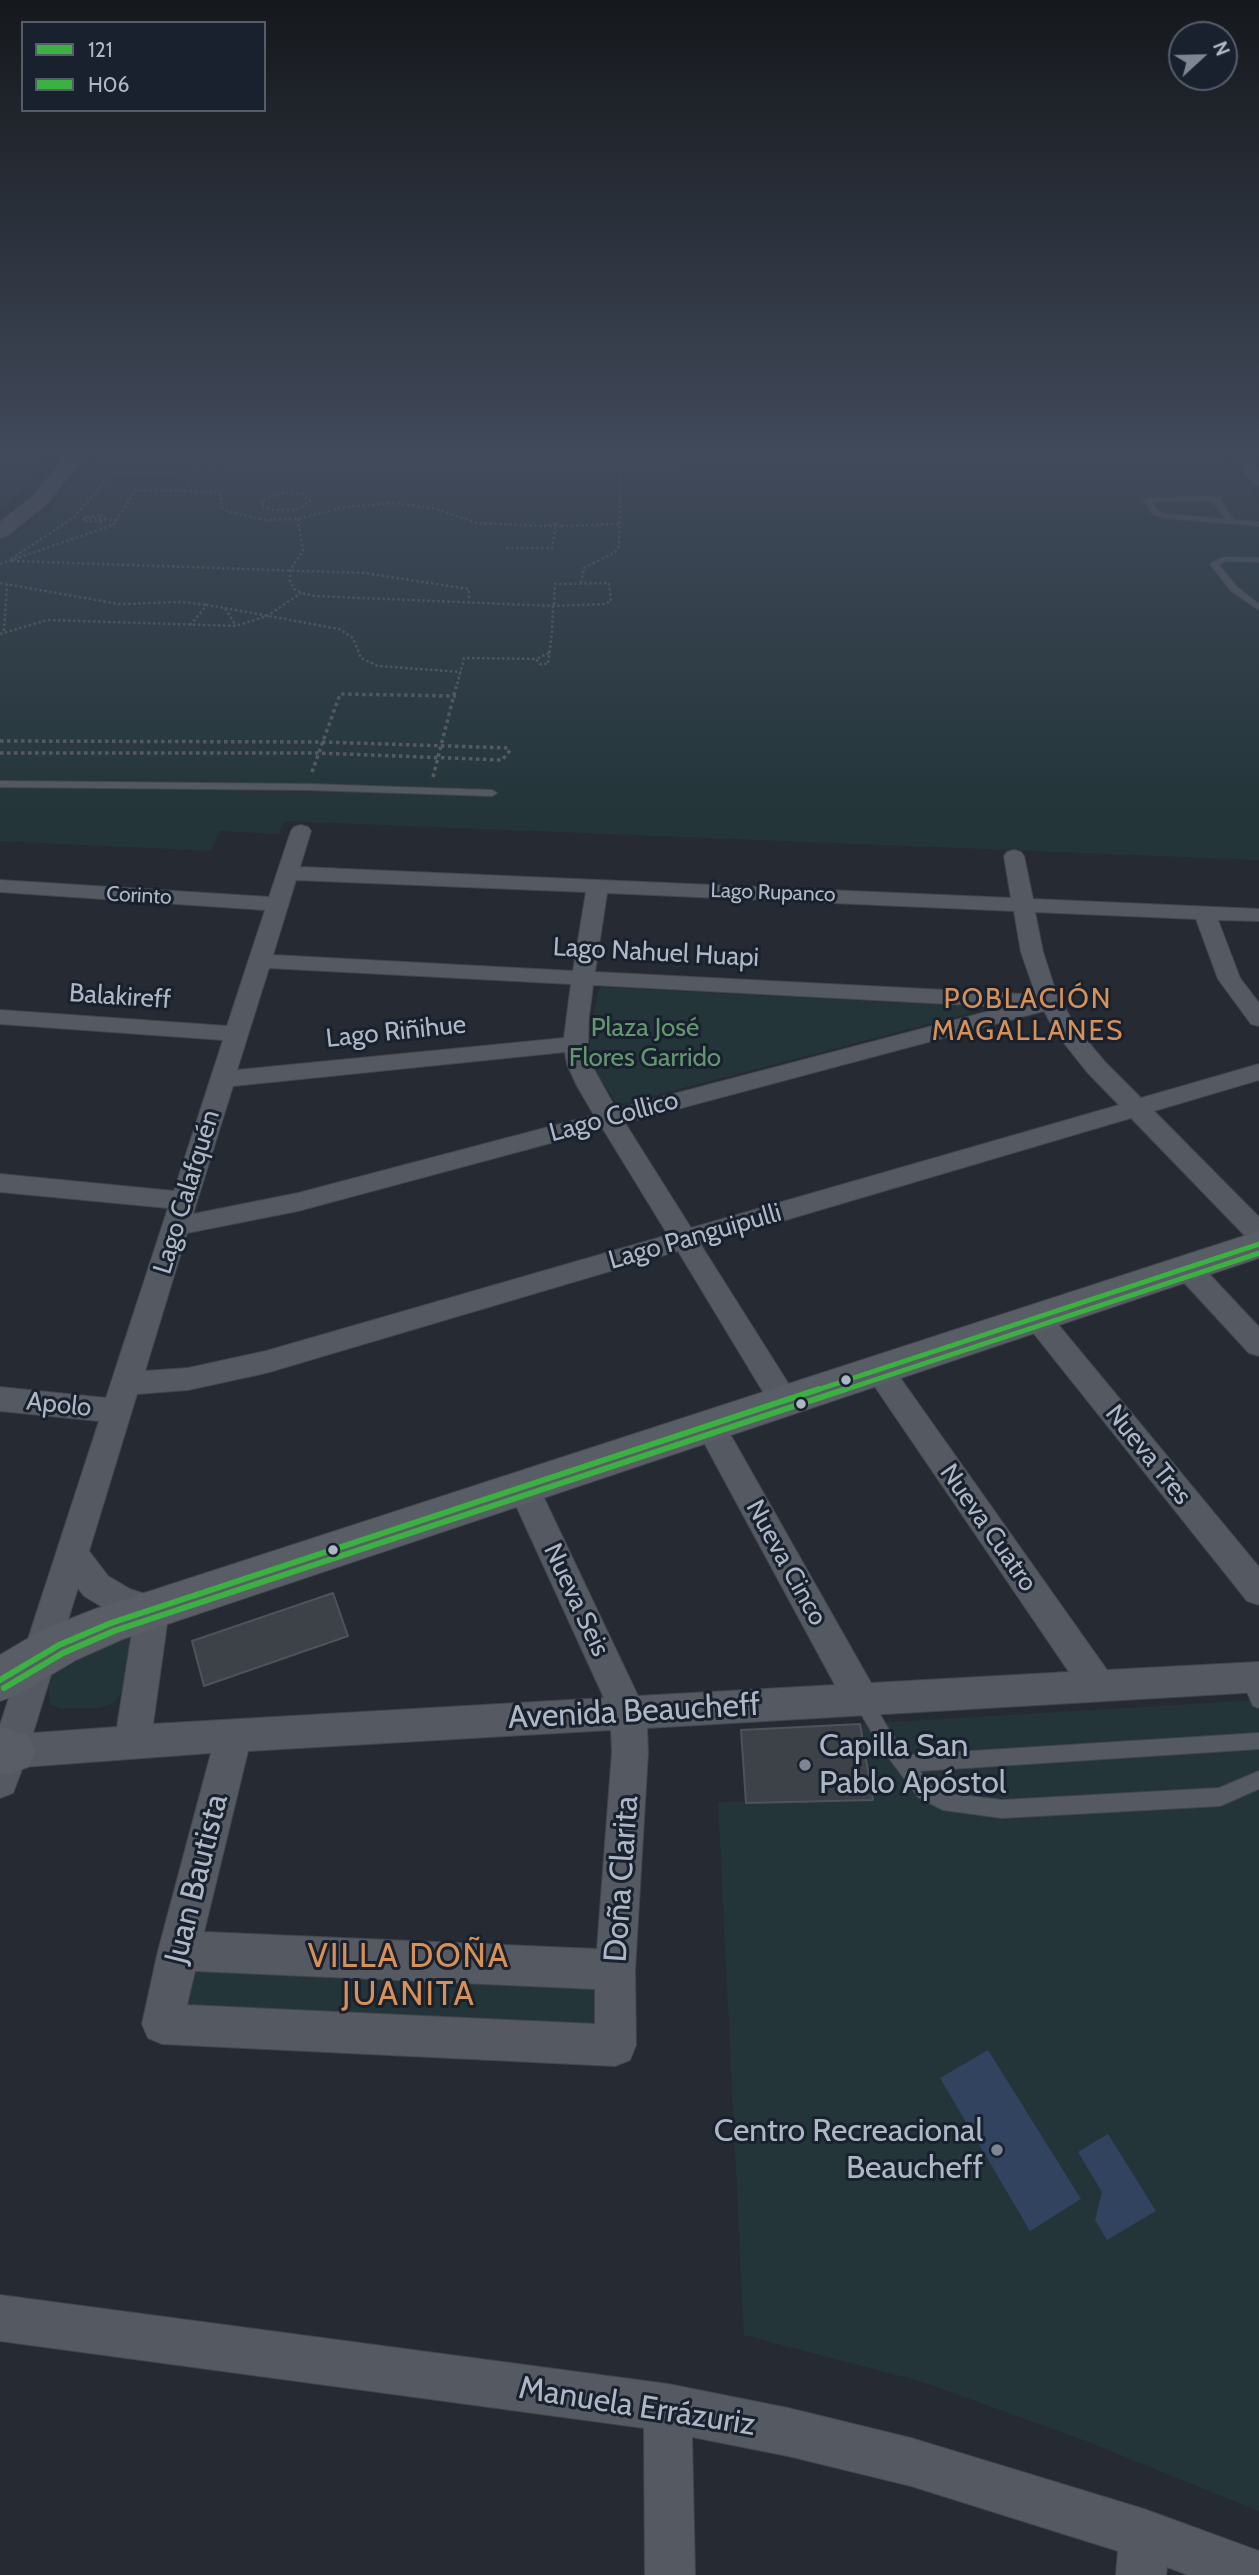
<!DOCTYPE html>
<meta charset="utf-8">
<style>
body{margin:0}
#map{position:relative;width:1259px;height:2575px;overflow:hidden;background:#262b33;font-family:Cabin,sans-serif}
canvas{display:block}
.legend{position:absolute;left:21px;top:21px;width:245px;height:91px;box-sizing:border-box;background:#19212e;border:2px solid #555d6b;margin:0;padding:9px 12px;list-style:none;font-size:21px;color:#aeb7c6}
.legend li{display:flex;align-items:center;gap:14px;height:35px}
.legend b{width:35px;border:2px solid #555d6b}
.north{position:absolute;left:1168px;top:21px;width:70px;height:70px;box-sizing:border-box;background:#19212e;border:2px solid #555d6b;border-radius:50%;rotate:68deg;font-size:19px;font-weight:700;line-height:28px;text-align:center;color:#aeb7c6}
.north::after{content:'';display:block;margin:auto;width:24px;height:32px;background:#7e8693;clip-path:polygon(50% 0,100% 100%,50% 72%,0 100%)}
</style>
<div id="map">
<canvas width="1259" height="2575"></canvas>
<ul class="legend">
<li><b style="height:9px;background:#3ab140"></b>121</li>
<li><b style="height:9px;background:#3ab140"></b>H06</li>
</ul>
<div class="north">N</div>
</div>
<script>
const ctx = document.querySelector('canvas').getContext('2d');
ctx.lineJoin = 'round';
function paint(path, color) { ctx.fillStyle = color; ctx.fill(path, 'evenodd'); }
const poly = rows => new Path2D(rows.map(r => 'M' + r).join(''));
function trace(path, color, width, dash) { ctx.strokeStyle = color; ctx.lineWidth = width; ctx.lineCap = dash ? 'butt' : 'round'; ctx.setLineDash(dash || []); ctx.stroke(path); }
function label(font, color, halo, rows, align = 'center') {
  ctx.font = font + ' Cabin,sans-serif'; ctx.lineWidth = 6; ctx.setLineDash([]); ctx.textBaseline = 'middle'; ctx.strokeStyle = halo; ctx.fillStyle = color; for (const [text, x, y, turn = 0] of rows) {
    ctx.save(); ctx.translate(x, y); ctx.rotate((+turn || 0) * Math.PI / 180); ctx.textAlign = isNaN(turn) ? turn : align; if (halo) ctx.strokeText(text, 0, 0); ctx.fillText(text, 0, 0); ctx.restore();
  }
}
paint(poly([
 [189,453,1218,453,1259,503,1259,860,284,821,279,834,220,831,211,851,0,841,0,545,50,508,85,467,96,460,119,455],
 [0,454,31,455,44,461,23,488,0,510],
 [600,987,968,1006,971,1013,618,1105,591,1066,589,1030],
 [132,1636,123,1687,119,1696,112,1704,98,1708,60,1708,51,1705,48,1692,55,1663],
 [1259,1700,1259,2511,1086,2441,923,2382,744,2335,718,1802,873,1800,860,1724],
 [183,1961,600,1984,597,2033,171,2008]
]), '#233539');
paint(poly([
 [988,2050,1081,2199,1030,2231,940,2078],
 [1108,2134,1156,2211,1107,2240,1095,2220,1102,2192,1078,2152]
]), '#31435e');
const building = poly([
 [333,1593,348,1636,204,1686,192,1641,333,1593],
 [860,1724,873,1800,746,1803,741,1730,860,1724]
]);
paint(building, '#3d4249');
trace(building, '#4d535c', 2);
const service = poly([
 [1210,496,1219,498,1234,520,1259,522,1259,526,1164,518,1153,515,1143,500,1147,498,1210,496],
 [1209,500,1213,502,1226,519,1165,514,1159,511,1152,502,1209,500],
 [1224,557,1259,558,1259,562,1225,561,1219,565,1237,587,1259,604,1259,610,1231,591,1210,564,1224,557],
 [0,781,308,784,492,790,497,793,492,796,308,790,0,787,0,781],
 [1250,1670,1256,1673,1259,1679,1259,1708,1253,1706,1241,1678,1244,1673,1250,1670],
 [862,1692,868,1694,891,1733,908,1755,1259,1733,1259,1749,920,1771,930,1785,945,1793,1002,1800,1219,1788,1259,1771,1259,1789,1220,1806,1002,1818,943,1810,918,1797,879,1745,853,1700,856,1694,862,1692]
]);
const minor = poly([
 [1229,453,1243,453,1259,472,1259,485,1254,484,1229,453],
 [301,825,308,827,311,831,300,867,1011,898,1004,856,1007,852,1014,850,1021,852,1024,856,1033,899,1259,909,1259,921,1218,920,1240,978,1259,1003,1259,1026,1251,1024,1218,979,1196,919,1035,912,1043,952,1055,989,1075,1026,1105,1062,1141,1098,1259,1064,1259,1080,1154,1111,1259,1217,1259,1242,1249,1240,1131,1118,701,1245,800,1402,796,1410,785,1414,774,1410,678,1251,266,1373,188,1390,137,1394,89,1551,108,1576,130,1589,164,1600,169,1610,153,1724,604,1698,508,1488,513,1479,524,1475,535,1479,638,1696,835,1685,695,1426,699,1418,710,1414,721,1418,871,1683,1069,1672,869,1378,864,1370,869,1362,879,1359,889,1362,1107,1670,1259,1662,1259,1692,647,1728,648,1752,635,1970,636,2045,630,2060,615,2066,162,2044,148,2038,142,2024,158,1951,211,1753,23,1767,13,1793,0,1798,0,1725,99,1421,0,1411,0,1387,106,1398,168,1208,0,1192,0,1174,174,1191,223,1040,0,1024,0,1010,227,1026,265,910,0,892,0,880,269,897,291,831,294,827,301,825],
 [296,880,586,892,573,971,273,955,296,880],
 [607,893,1014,911,1021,952,1037,998,1023,994,595,972,607,893],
 [269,968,571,984,564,1038,237,1070,269,968],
 [593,985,1005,1007,616,1109,591,1064,588,1044,589,1016,593,985],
 [1044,1011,1056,1033,1087,1072,1119,1105,691,1228,625,1123,1044,1011],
 [565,1052,567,1064,577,1086,594,1115,298,1193,193,1214,233,1086,565,1052],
 [603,1129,668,1235,266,1351,188,1368,145,1371,187,1233,298,1211,603,1129],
 [78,1588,84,1596,109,1611,134,1619,117,1727,33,1733,78,1588],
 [611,1730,612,1752,597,1949,204,1932,248,1751,611,1730],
 [195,1971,595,1989,595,2024,187,2005,195,1971],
 [1187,1258,1197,1261,1259,1327,1259,1356,1249,1353,1177,1275,1173,1268,1177,1261,1187,1258],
 [1037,1308,1047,1311,1259,1567,1259,1605,1247,1601,1027,1325,1023,1318,1027,1311,1037,1308],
 [0,2295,668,2384,788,2408,911,2438,1144,2509,1259,2551,1259,2575,1188,2575,1167,2567,1166,2575,1116,2575,1118,2551,911,2486,788,2456,692,2437,695,2575,645,2575,644,2428,0,2341,0,2295]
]);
const secondary = poly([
 [68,453,87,453,47,504,7,536,0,538,0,522,33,496,68,453],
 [1259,1231,1259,1258,123,1639,76,1660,17,1695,0,1701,0,1655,42,1630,95,1609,1259,1231],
 [0,1727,28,1735,35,1751,28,1767,10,1774,0,1773,0,1727]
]);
trace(service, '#42464c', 2);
trace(minor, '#42464c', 2);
trace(secondary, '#42464c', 2);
trace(poly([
 [129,464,681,464,682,471,232,471,112,474,120,465,129,464],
 [169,464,176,453],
 [183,491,192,474],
 [281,493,302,494,310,501,303,507,289,510,272,510,262,506,262,500,281,493],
 [100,515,105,518,100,522,83,521,86,517,100,515],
 [84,518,117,520],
 [298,519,303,551,290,570,290,581,294,589,302,593,315,596,553,606,605,604,611,601,609,583,555,584,554,605],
 [556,523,561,526,545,526,556,523],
 [561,526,619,524],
 [506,548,552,548,555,528],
 [11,559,73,518,112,474],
 [12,561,364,573,469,589,469,601],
 [0,564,113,525,136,490,218,492,221,495,221,507,226,511,265,520,298,519,346,507,393,503,433,508,477,523,545,526],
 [0,583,119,604,182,602,207,605],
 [581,583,584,568,615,552,619,546,621,469],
 [225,608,339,629,353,638,361,658,378,666,461,672],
 [190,625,207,605,225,608,236,626],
 [4,631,7,584],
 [0,634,47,620,236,626,267,616,301,593],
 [549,653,536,659,540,664,548,664,552,632,553,606],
 [456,689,464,658,536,659]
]), '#585e65', 2.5, [2.5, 2.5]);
trace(poly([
 [0,741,322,742,511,748],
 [0,753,318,753,502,760,512,748],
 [312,772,340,694,456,696],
 [433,777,456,687]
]), '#585e65', 3.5, [3.5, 3.5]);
paint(service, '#555962');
paint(minor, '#555962');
paint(secondary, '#595e66');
trace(poly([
 [814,1391,1259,1244]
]), '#3ab140', 5);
trace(poly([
 [0,1680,59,1645,111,1623,819,1389]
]), '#3ab140', 6);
trace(poly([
 [841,1391,1259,1253]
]), '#3ab140', 5);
trace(poly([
 [4,1688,63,1653,114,1631,846,1389]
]), '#3ab140', 6);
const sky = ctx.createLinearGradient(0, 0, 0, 814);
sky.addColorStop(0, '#15181c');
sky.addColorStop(0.56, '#414a5b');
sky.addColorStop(1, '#414a5b00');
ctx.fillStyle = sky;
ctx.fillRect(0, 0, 1259, 814);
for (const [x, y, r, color] of [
 [846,1380,6,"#aeb7c6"],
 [801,1404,6,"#aeb7c6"],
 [333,1550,6,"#aeb7c6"],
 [805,1765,7,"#7e8693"],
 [997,2150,7,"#7e8693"]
]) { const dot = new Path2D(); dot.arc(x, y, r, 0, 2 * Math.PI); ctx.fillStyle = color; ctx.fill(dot); trace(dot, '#19212e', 2.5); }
label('21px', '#aeb7c6', '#19212e', [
 ["Lago Rupanco",773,893,2],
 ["Corinto",139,896,3]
]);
label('26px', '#aeb7c6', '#19212e', [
 ["Lago Nahuel Huapi",656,953,3],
 ["Balakireff",120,997,4],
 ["Lago Riñihue",396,1032,-6],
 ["Lago Collico",614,1117,-15],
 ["Lago Calafquén",187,1192,-73],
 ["Lago Panguipulli",695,1237,-16],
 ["Apolo",59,1405,6],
 ["Nueva Tres",1148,1455,51],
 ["Nueva Cuatro",988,1528,55],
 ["Nueva Cinco",786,1563,61],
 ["Nueva Seis",576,1600,65]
]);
label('26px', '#649770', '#19212e', [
 ["Plaza José",645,1028],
 ["Flores Garrido",645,1058]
]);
ctx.letterSpacing = '2px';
label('28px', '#d89057', '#19212e', [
 ["POBLACIÓN",1028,1000],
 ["MAGALLANES",1028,1032]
]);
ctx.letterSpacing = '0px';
label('32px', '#aeb7c6', '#19212e', [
 ["Avenida Beaucheff",634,1712,-3],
 ["Juan Bautista",197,1879,-76],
 ["Doña Clarita",622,1879,-86],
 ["Manuela Errázuriz",637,2407,9]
]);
label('32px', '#aeb7c6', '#19212e', [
 ["Capilla San",819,1747],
 ["Pablo Apóstol",819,1784],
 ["Centro Recreacional",983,2132,"right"],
 ["Beaucheff",983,2169,"right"]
], 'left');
ctx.letterSpacing = '2px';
label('33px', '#d89057', '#19212e', [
 ["VILLA DOÑA",409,1957],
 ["JUANITA",409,1995]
]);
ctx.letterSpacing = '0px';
</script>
